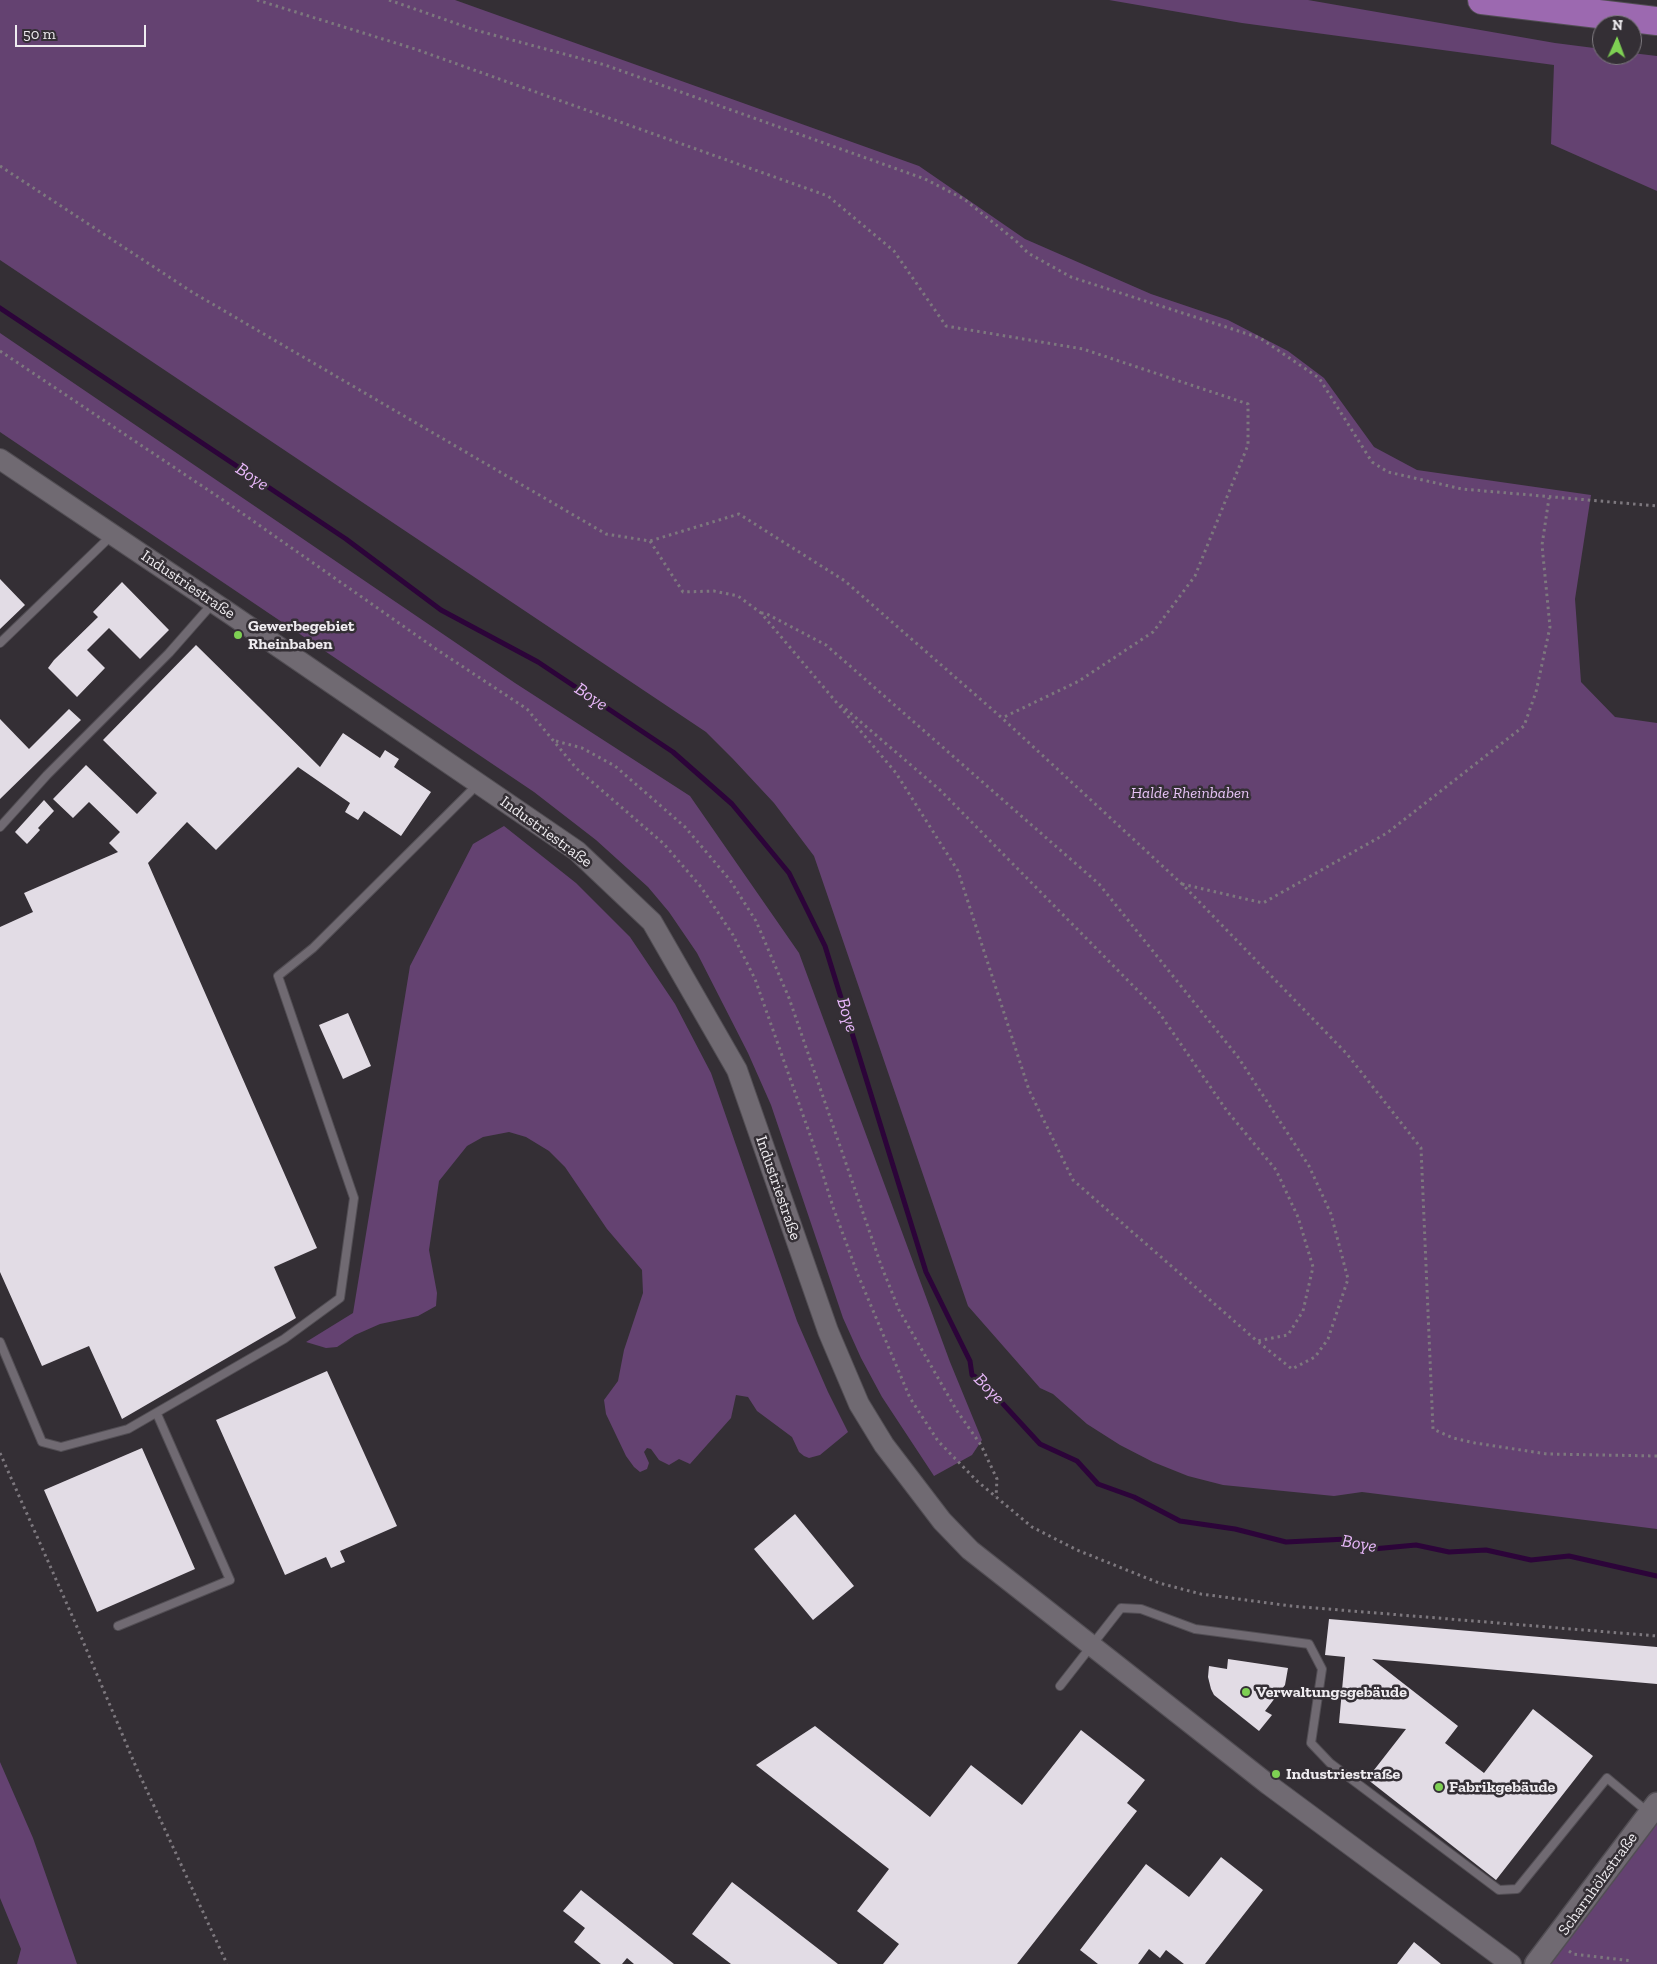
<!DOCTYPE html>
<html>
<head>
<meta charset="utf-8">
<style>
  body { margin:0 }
  #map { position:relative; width:1657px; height:1964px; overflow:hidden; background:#342f35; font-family:"Zilla Slab",serif }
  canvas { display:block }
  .north { position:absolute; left:1592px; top:15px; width:50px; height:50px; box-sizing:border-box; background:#342f35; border:1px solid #7f7b80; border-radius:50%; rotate:2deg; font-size:14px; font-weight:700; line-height:20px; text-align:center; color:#efecf0 }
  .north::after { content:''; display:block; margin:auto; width:18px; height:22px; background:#7ed053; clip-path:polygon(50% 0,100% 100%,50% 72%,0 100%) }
  .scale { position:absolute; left:15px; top:25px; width:131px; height:22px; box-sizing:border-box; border:2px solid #efecf0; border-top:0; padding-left:6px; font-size:15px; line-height:18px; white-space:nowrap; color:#efecf0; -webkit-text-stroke:4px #342f35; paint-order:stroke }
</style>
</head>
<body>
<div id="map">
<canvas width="1657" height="1964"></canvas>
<div class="north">N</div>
<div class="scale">50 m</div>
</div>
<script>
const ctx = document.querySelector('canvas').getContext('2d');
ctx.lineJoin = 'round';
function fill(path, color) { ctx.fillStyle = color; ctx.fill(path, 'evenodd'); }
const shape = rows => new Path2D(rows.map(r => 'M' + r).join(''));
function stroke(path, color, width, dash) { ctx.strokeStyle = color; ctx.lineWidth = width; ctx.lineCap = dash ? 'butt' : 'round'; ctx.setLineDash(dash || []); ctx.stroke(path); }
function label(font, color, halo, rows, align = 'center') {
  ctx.font = font + ' "Zilla Slab",serif'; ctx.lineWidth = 5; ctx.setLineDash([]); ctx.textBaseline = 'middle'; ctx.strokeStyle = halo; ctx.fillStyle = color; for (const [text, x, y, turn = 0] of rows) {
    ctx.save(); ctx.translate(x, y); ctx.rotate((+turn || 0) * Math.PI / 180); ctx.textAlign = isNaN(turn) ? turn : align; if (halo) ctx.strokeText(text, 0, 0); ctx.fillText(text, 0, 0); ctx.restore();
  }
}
fill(shape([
  [0,0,455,0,919,166,1025,239,1151,294,1228,320,1288,351,1324,378,1374,447,1417,470,1591,495,1575,599,1581,682,1615,717,1657,723,1657,1529,1362,1492,1334,1496,1223,1485,1188,1476,1153,1462,1120,1445,1087,1424,1053,1394,1040,1388,968,1306,814,856,774,803,733,759,706,732,0,260],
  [1109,0,1308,0,1555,43,1602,49,1602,55,1632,55,1632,53,1657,56,1657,191,1551,144,1554,65,1242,23],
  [0,333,515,683,690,796,799,953,950,1362,982,1440,972,1455,934,1476,882,1397,861,1358,843,1318,771,1105,748,1053,697,953,669,912,648,887,596,840,534,792,0,432],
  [504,826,576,883,630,937,675,1004,711,1073,797,1321,828,1392,848,1432,820,1455,809,1458,804,1456,799,1452,792,1437,757,1411,748,1397,736,1395,731,1418,690,1464,679,1459,669,1465,659,1460,651,1449,647,1448,644,1452,649,1463,647,1469,640,1472,634,1467,626,1456,606,1414,604,1400,618,1381,624,1350,643,1293,642,1270,607,1229,565,1167,549,1151,526,1137,509,1132,483,1137,467,1146,439,1181,429,1250,437,1293,436,1306,418,1316,380,1324,355,1335,337,1347,326,1348,306,1342,353,1313,410,966,473,844],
  [0,1762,33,1838,77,1964,17,1964,21,1949,0,1898],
  [1657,1809,1657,1964,1539,1964]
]), '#644271');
stroke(shape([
  [0,308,346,539,441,610,538,662,673,752,732,804,789,873,825,946,926,1272,970,1361,972,1375,981,1380,1040,1444,1077,1461,1098,1484,1134,1497,1180,1521,1235,1529,1286,1542,1347,1539,1373,1549,1416,1545,1449,1552,1486,1550,1531,1560,1569,1556,1657,1576]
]), '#2c0439', 5);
fill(shape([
  [0,579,25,605,0,629],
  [122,582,169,630,140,659,109,628,87,650,105,668,77,697,48,668,54,660,98,617,93,612],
  [196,645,320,767,343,733,380,758,385,750,399,759,394,767,431,792,401,836,364,811,358,820,345,812,350,803,298,767,216,850,187,822,148,863,317,1248,274,1267,296,1318,122,1419,89,1346,42,1366,0,1272,0,927,33,912,24,893,118,852,109,843,120,832,89,802,73,818,53,799,86,765,137,814,157,793,103,740],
  [69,709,81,720,0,799,0,719,29,749],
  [44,800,54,811,38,828,40,830,27,844,15,832],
  [348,1013,371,1066,343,1079,319,1025],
  [327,1371,397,1526,340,1551,345,1562,331,1568,326,1557,285,1575,216,1420],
  [142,1448,195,1569,97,1612,44,1490],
  [795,1514,854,1586,813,1620,754,1549],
  [1329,1619,1657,1647,1657,1684,1372,1659,1458,1726,1445,1743,1484,1773,1533,1709,1593,1756,1496,1880,1367,1779,1406,1729,1339,1723,1345,1657,1325,1655],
  [1228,1659,1288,1668,1285,1685,1265,1711,1272,1715,1259,1731,1214,1695,1211,1689,1208,1677,1209,1666,1227,1669],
  [815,1726,930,1817,971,1765,1022,1805,1081,1730,1145,1780,1127,1803,1137,1811,1017,1964,883,1964,899,1944,857,1911,889,1869,756,1765],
  [1221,1857,1263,1890,1205,1964,1184,1964,1166,1950,1160,1958,1149,1949,1138,1964,1098,1964,1080,1950,1146,1864,1189,1897],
  [732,1882,838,1964,731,1964,692,1934],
  [581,1890,674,1964,634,1964,627,1958,622,1964,601,1964,574,1942,585,1928,563,1911],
  [1414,1942,1441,1964,1397,1964]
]), '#e2dce5');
const service = shape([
  [0,643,112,535],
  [0,827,47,775,169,653,213,603],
  [0,1342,42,1442,61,1447,128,1429,284,1339,340,1298,354,1198,278,976,313,948,478,784],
  [118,1626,230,1580,157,1414],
  [1060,1686,1121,1608,1141,1609,1195,1629,1309,1644,1322,1669,1311,1743,1330,1763,1499,1890,1517,1889,1607,1778,1649,1813]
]);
const tertiary = shape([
  [0,459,232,615,577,851,652,922,737,1070,828,1331,859,1404,884,1445,942,1521,970,1550,1269,1785,1511,1964]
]);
const secondary = shape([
  [1536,1964,1657,1804]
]);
const motorway = shape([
  [1482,0,1657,21]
]);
stroke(service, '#524e54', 10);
stroke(tertiary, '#524e54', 22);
stroke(secondary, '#524e54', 25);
stroke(motorway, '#524e54', 30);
stroke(shape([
  [257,0,415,49,828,196,894,251,946,326,1083,349,1248,404,1248,445,1195,576,1153,632,1079,681,1002,718],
  [389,0,475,30,605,65,925,179,964,199,1016,241,1028,253,1071,277,1260,338,1319,378,1372,462,1388,472,1462,489,1657,506],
  [0,166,192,292,606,534,650,541,739,514,845,581,1002,718,1182,884,1347,1054,1421,1148,1433,1429,1453,1438,1475,1443,1547,1454,1657,1456],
  [0,351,226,502,436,649,527,709,576,768,664,844,701,887,733,935,755,979,815,1149,833,1207,858,1275,910,1398,938,1441,977,1481,1032,1527,1077,1550,1159,1583,1201,1594,1291,1606,1657,1636],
  [650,541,683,592,714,591,738,596,761,613,896,773,958,871,1029,1090,1073,1180,1257,1341,1288,1335,1303,1311,1313,1267,1298,1217,1276,1170,1227,1111,1158,1011,940,790,841,705],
  [761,613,765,613,826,645,1099,884,1238,1057,1309,1166,1331,1214,1348,1279,1328,1339,1315,1357,1292,1369,1257,1341],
  [556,741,582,748,615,766,685,827,730,880,756,921,789,998,881,1265,899,1310,957,1411,981,1445,997,1479,996,1497],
  [1182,884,1263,903,1387,833,1524,726,1536,692,1550,627,1542,545,1549,498],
  [0,1453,74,1620,136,1767,227,1964],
  [1569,1951,1573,1954,1632,1961]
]), '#7d787e', 3, [2.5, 4]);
stroke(service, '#706a72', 8);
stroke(tertiary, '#706a72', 20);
stroke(secondary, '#706a72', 22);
stroke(motorway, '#9c69b0', 28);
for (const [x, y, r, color] of [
  [238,635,5,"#7ed053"],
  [1246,1692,5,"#7ed053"],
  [1276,1774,5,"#7ed053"],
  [1439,1787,5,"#7ed053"]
]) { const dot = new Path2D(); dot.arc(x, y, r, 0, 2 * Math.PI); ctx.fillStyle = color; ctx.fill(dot); stroke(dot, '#342f35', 2); }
label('16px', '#efecf0', '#342f35', [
  ["Industriestraße",188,585,34],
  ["Industriestraße",546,832,36],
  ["Industriestraße",778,1188,71],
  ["Scharnhölzstraße",1598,1884,-54]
]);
label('bold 16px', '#efecf0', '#342f35', [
  ["Gewerbegebiet",248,626],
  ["Rheinbaben",248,644],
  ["Verwaltungsgebäude",1256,1692],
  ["Industriestraße",1286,1774],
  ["Fabrikgebäude",1449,1787]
], 'left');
label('italic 16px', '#e6c3f5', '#342f35', [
  ["Halde Rheinbaben",1190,793]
]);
label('italic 18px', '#e7b7f9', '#342f35', [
  ["Boye",252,477,34],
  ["Boye",591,697,34],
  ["Boye",847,1015,73],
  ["Boye",989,1389,46],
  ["Boye",1359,1544,10]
]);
</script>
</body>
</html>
